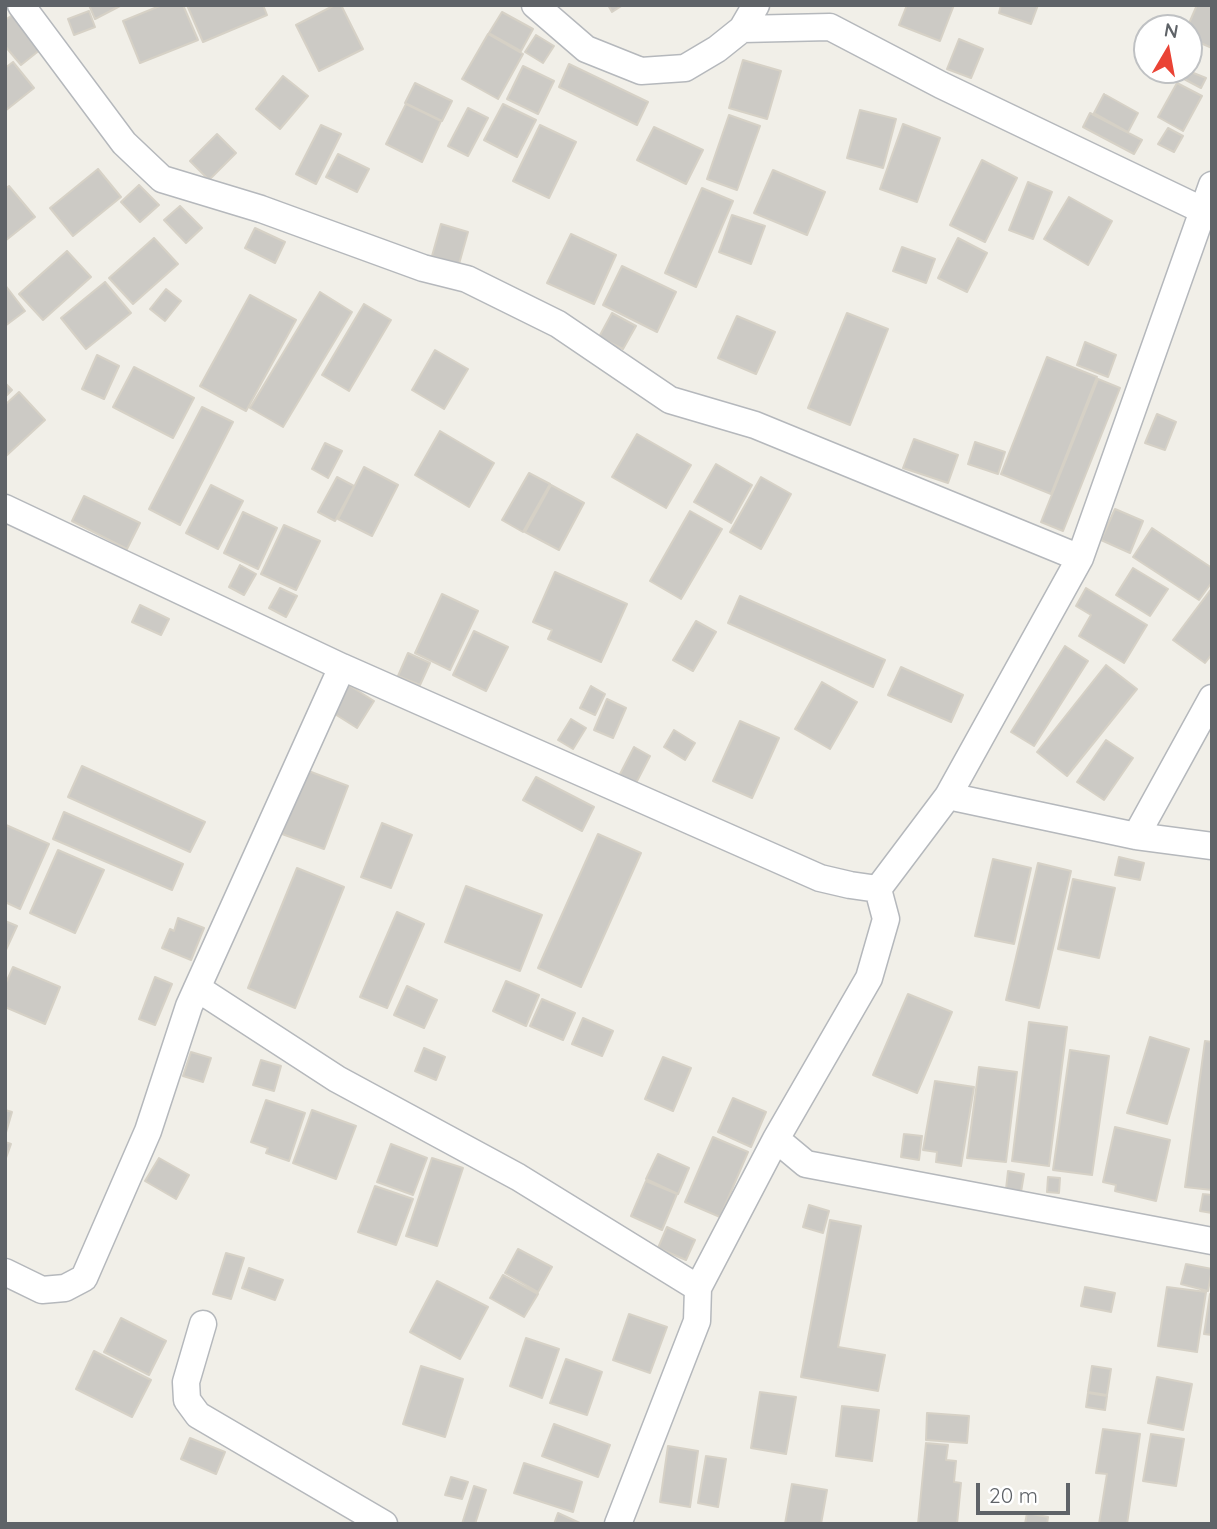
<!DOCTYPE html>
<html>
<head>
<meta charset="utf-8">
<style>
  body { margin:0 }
  #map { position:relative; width:1217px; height:1529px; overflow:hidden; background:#f1efe8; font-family:Quicksand,sans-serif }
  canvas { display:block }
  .frame { position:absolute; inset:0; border:7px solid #5f6368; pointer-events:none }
  .north { position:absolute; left:1133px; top:14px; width:70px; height:70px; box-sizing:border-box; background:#fff; border:2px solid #bfc1c3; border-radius:50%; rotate:10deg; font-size:19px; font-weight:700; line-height:28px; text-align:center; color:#5f6368 }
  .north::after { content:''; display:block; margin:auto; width:24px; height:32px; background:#ea4335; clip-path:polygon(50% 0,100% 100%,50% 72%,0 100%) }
  .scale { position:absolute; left:976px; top:1483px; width:94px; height:32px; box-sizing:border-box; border:4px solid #5f6368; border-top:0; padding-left:9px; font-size:21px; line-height:24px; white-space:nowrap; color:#5f6368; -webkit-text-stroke:5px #fff; paint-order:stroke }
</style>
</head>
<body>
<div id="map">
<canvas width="1217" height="1529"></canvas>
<div class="frame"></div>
<div class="north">N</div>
<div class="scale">20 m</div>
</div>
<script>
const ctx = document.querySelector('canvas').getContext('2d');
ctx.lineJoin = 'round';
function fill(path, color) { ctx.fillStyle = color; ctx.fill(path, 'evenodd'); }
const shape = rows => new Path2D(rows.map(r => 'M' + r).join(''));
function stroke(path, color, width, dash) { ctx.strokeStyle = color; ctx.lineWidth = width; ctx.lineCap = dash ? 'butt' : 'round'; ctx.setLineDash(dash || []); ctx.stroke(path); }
const building = shape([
  [89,5,122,5,95,19,89,5],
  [162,5,183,5,198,40,140,63,123,21,162,5],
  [187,5,263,5,267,15,203,42,187,5],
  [335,5,341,5,363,49,319,71,296,25,335,5],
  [608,5,623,5,612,12,608,5],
  [907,5,954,5,940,41,899,25,907,5],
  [1001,5,1038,5,1031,24,999,13,1001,5],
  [1197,5,1212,5,1212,48,1189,38,1189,28,1187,28,1197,5],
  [89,11,95,27,74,35,68,19,89,11],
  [502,12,533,29,521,51,489,33,502,12],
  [14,14,41,49,21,65,5,46,5,20,14,14],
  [488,34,523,54,498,99,462,79,488,34],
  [536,35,554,46,543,63,525,52,536,35],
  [959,39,983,49,971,78,947,69,959,39],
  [1189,43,1199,47,1192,66,1189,65,1189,43],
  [743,60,781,71,767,119,729,108,743,60],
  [13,62,34,88,5,111,5,68,13,62],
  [569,64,648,102,637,125,559,87,569,64],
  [523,66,554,81,538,114,507,99,523,66],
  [1186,70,1206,78,1201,88,1182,78,1186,70],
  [283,76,308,96,280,129,256,109,283,76],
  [415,83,452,101,442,121,405,103,415,83],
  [1177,83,1202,96,1183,131,1158,117,1177,83],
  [1104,94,1138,113,1128,132,1094,113,1104,94],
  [406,104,441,121,422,162,386,144,406,104],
  [503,104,536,120,517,157,484,140,503,104],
  [468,108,488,118,468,156,448,146,468,108],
  [860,110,896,119,883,168,847,158,860,110],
  [1090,113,1142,140,1134,154,1083,127,1090,113],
  [729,115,760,126,737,190,707,179,729,115],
  [903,124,940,138,917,202,880,189,903,124],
  [321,125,341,134,316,184,296,174,321,125],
  [540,125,576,142,549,198,513,181,540,125],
  [654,127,703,150,686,184,637,160,654,127],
  [1168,128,1183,136,1174,152,1158,144,1168,128],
  [217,134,236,153,209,180,190,161,217,134],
  [338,154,369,169,357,192,326,177,338,154],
  [982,160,1017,178,985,242,950,225,982,160],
  [98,169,121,197,73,236,50,208,98,169],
  [773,170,825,192,807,235,754,213,773,170],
  [1028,182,1052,192,1033,239,1009,230,1028,182],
  [139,185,159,205,140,222,121,202,139,185],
  [9,186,35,217,5,241,5,189,9,186],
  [702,188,733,201,696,287,665,273,702,188],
  [1069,197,1112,221,1088,265,1044,239,1069,197],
  [180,206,202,228,186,243,164,220,180,206],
  [732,215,765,226,751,264,719,252,732,215],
  [441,224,468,232,459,264,432,256,441,224],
  [255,228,285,242,275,263,245,248,255,228],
  [571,234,616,255,594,304,547,283,571,234],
  [154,238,178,264,133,304,109,278,154,238],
  [958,238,987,253,967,292,938,278,958,238],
  [902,247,935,259,926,283,893,271,902,247],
  [67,251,91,277,43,320,19,294,67,251],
  [622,266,676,292,657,332,603,305,622,266],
  [105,282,131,313,86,349,61,318,105,282],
  [5,285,25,311,5,326,5,285],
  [166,289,181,301,165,321,150,309,166,289],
  [320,292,352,312,283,427,250,408,320,292],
  [250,295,296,320,246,411,200,386,250,295],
  [364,304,391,320,349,391,322,375,364,304],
  [612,313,636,326,623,349,599,337,612,313],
  [847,313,888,329,850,425,808,408,847,313],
  [737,316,775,332,756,374,718,358,737,316],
  [1085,342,1116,355,1108,377,1077,365,1085,342],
  [435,350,468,369,444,409,412,390,435,350],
  [97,355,119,366,104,399,82,389,97,355],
  [1047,357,1097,377,1051,494,1001,474,1047,357],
  [134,367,194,398,173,438,113,407,134,367],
  [1098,379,1120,388,1063,531,1041,522,1098,379],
  [5,383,12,390,5,397,5,383],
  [19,392,45,420,6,456,5,405,19,392],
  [202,407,233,422,180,525,149,509,202,407],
  [1157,414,1176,422,1165,450,1145,443,1157,414],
  [440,431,494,463,469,507,415,475,440,431],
  [637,434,691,465,666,508,612,477,637,434],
  [914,439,958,455,948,483,903,468,914,439],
  [975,442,1005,452,998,474,968,464,975,442],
  [325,443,342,451,328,478,312,469,325,443],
  [716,464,752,485,731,523,694,502,716,464],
  [364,467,398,485,372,536,338,519,364,467],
  [529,473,550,484,523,532,502,520,529,473],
  [337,477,354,486,335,521,318,512,337,477],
  [761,477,791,494,761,549,730,532,761,477],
  [211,485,243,501,218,549,186,533,211,485],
  [551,485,584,503,559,550,525,532,551,485],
  [84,496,140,523,127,549,72,521,84,496],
  [1115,509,1143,521,1130,553,1101,540,1115,509],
  [690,511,722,529,681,599,650,581,690,511],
  [243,512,277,528,258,569,224,553,243,512],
  [284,525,320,541,296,590,261,574,284,525],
  [1152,528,1212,568,1212,582,1199,600,1133,557,1152,528],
  [240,565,256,574,244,595,229,587,240,565],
  [1133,568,1168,589,1150,616,1116,595,1133,568],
  [555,572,627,604,601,662,548,639,552,630,533,622,555,572],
  [280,588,297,596,286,617,269,608,280,588],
  [1086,588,1147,625,1124,663,1079,636,1091,615,1076,606,1086,588],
  [1212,588,1212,654,1205,663,1173,640,1212,588],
  [442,594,478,611,450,670,415,653,442,594],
  [740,596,885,660,873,687,728,623,740,596],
  [140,605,169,619,161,635,132,622,140,605],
  [696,621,716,632,693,671,673,660,696,621],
  [474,631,508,647,486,691,453,675,474,631],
  [1065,646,1088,661,1034,746,1011,732,1065,646],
  [408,653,430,663,420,685,398,676,408,653],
  [1106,665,1137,689,1067,776,1037,752,1106,665],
  [901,667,963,695,951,722,888,695,901,667],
  [344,682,374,701,357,728,327,709,344,682],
  [822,682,857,702,830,749,795,729,822,682],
  [591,686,605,694,595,715,580,708,591,686],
  [607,699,626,708,613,738,594,730,607,699],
  [571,719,586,728,573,749,558,740,571,719],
  [740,721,779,738,752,798,713,781,740,721],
  [674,730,695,743,685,760,664,747,674,730],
  [1106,740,1133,758,1104,800,1077,782,1106,740],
  [634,747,650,756,635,785,619,776,634,747],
  [82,766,205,822,190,852,68,797,82,766],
  [306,770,348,786,324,849,282,834,306,770],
  [536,777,594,807,582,831,523,800,536,777],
  [64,812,183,864,172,890,53,839,64,812],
  [382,823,412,835,391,888,361,877,382,823],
  [6,825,49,844,20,909,5,902,6,825],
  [598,834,641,853,581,987,538,968,598,834],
  [58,850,104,870,75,933,30,913,58,850],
  [1119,857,1144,863,1140,880,1115,875,1119,857],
  [993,859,1031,868,1014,944,975,936,993,859],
  [1038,863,1071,871,1039,1008,1006,1000,1038,863],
  [297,868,344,887,295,1008,248,988,297,868],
  [1073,879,1115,888,1099,958,1058,949,1073,879],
  [466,886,542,915,520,971,445,942,466,886],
  [397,912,424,924,387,1008,360,997,397,912],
  [178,918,204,928,191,960,162,948,170,929,174,931,178,918],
  [5,921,17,926,5,952,5,921],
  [13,967,60,987,45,1024,5,1007,5,985,13,967],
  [155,977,172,984,155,1025,139,1019,155,977],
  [506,981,539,995,526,1026,493,1011,506,981],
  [407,986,437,1000,424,1028,394,1015,407,986],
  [908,994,952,1012,917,1093,873,1075,908,994],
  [542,999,575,1013,563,1040,530,1026,542,999],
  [583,1018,613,1031,602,1056,572,1044,583,1018],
  [1029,1022,1067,1027,1049,1166,1012,1161,1029,1022],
  [1150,1037,1189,1049,1167,1124,1127,1113,1150,1037],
  [1205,1041,1212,1042,1212,1190,1185,1187,1205,1041],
  [424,1048,445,1057,436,1080,415,1071,424,1048],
  [1070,1050,1109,1056,1092,1175,1053,1170,1070,1050],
  [191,1052,211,1058,203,1082,183,1076,191,1052],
  [663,1057,691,1068,673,1111,645,1099,663,1057],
  [261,1060,281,1066,274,1091,253,1085,261,1060],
  [979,1067,1017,1072,1006,1162,967,1158,979,1067],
  [935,1081,974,1087,961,1166,936,1162,937,1152,923,1150,935,1081],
  [733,1098,766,1112,751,1147,718,1132,733,1098],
  [266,1100,305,1113,289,1161,266,1153,268,1148,251,1142,266,1100],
  [5,1110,12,1112,5,1136,5,1110],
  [312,1110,356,1126,336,1179,293,1163,312,1110],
  [1115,1127,1170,1140,1156,1201,1115,1191,1116,1185,1103,1182,1115,1127],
  [904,1134,922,1136,919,1160,901,1157,904,1134],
  [713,1137,748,1152,720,1217,685,1202,713,1137],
  [5,1142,11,1144,6,1158,5,1158,5,1142],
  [391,1144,427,1158,413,1195,377,1182,391,1144],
  [658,1154,689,1168,678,1194,646,1179,658,1154],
  [159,1158,189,1175,176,1199,145,1181,159,1158],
  [432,1158,463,1168,437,1246,406,1236,432,1158],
  [1008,1171,1024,1174,1021,1192,1006,1189,1008,1171],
  [1048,1177,1060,1178,1059,1193,1047,1192,1048,1177],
  [646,1181,677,1194,662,1230,631,1216,646,1181],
  [375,1186,413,1199,396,1245,358,1232,375,1186],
  [1203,1194,1212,1195,1212,1213,1200,1211,1203,1194],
  [809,1205,829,1211,823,1233,803,1227,809,1205],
  [830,1220,861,1226,838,1347,885,1355,878,1391,801,1377,830,1220],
  [667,1227,695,1240,686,1260,658,1248,667,1227],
  [518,1249,552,1267,538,1292,505,1273,518,1249],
  [226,1253,244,1258,231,1299,213,1294,226,1253],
  [1186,1264,1212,1269,1208,1291,1181,1284,1186,1264],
  [249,1268,283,1280,275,1300,242,1288,249,1268],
  [503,1275,538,1294,524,1317,490,1298,503,1275],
  [437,1281,488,1307,460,1359,410,1332,437,1281],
  [1085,1287,1115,1293,1111,1312,1081,1306,1085,1287],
  [1167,1287,1206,1292,1197,1352,1158,1346,1167,1287],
  [1210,1294,1212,1294,1212,1335,1204,1334,1210,1294],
  [629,1314,667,1327,650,1373,613,1360,629,1314],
  [121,1318,166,1341,149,1375,104,1352,121,1318],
  [526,1338,559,1349,542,1398,510,1386,526,1338],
  [94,1351,151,1380,132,1417,76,1389,94,1351],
  [566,1359,602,1372,587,1415,550,1403,566,1359],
  [421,1366,463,1379,445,1437,403,1424,421,1366],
  [1092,1366,1111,1369,1107,1395,1088,1392,1092,1366],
  [1157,1377,1192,1384,1183,1430,1148,1423,1157,1377],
  [760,1392,796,1397,786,1454,751,1448,760,1392],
  [1088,1393,1107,1396,1105,1410,1086,1407,1088,1393],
  [842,1406,879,1410,872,1461,836,1456,842,1406],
  [927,1413,969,1416,967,1443,926,1440,927,1413],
  [554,1424,610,1445,598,1477,542,1456,554,1424],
  [1103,1429,1140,1434,1127,1524,1099,1524,1107,1474,1096,1473,1103,1429],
  [1151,1434,1184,1439,1176,1486,1143,1481,1151,1434],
  [190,1438,225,1452,216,1474,181,1459,190,1438],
  [926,1443,948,1445,946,1460,956,1461,954,1482,961,1483,957,1524,918,1524,926,1443],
  [668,1446,698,1451,690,1507,660,1502,668,1446],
  [706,1456,726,1459,718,1507,698,1503,706,1456],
  [524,1463,582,1482,573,1512,514,1493,524,1463],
  [451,1477,468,1482,462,1499,445,1495,451,1477],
  [792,1484,827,1490,821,1524,785,1524,792,1484],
  [474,1486,486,1490,475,1524,462,1524,474,1486],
  [558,1513,582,1524,554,1524,558,1513],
  [1027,1513,1048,1517,1047,1524,1025,1524,1027,1513]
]);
fill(building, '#cccac5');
stroke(building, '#d6d1c6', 2);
const street = shape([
  [21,5,124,143,162,179,261,209,423,268,467,279,558,324,670,400,755,425,1080,558],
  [535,5,586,49,641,71,685,68,717,49,742,29,756,5],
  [742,29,830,27,941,85,1202,210],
  [5,508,342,667,820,878,850,885,878,889],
  [948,796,1136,836,1212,846],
  [1136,836,1212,698],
  [878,889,948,796,1080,558,1212,185],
  [197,988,337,1079,518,1177,698,1288,697,1321,618,1524],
  [776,1139,869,978,886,919,878,889],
  [5,1272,42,1290,65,1288,84,1278,148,1131,189,1006,342,667],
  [698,1288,776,1139,806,1164,1212,1241],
  [203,1324,186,1382,187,1400,198,1415,384,1524]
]);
stroke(street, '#b5b8bc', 29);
stroke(street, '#fff', 26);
</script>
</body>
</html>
